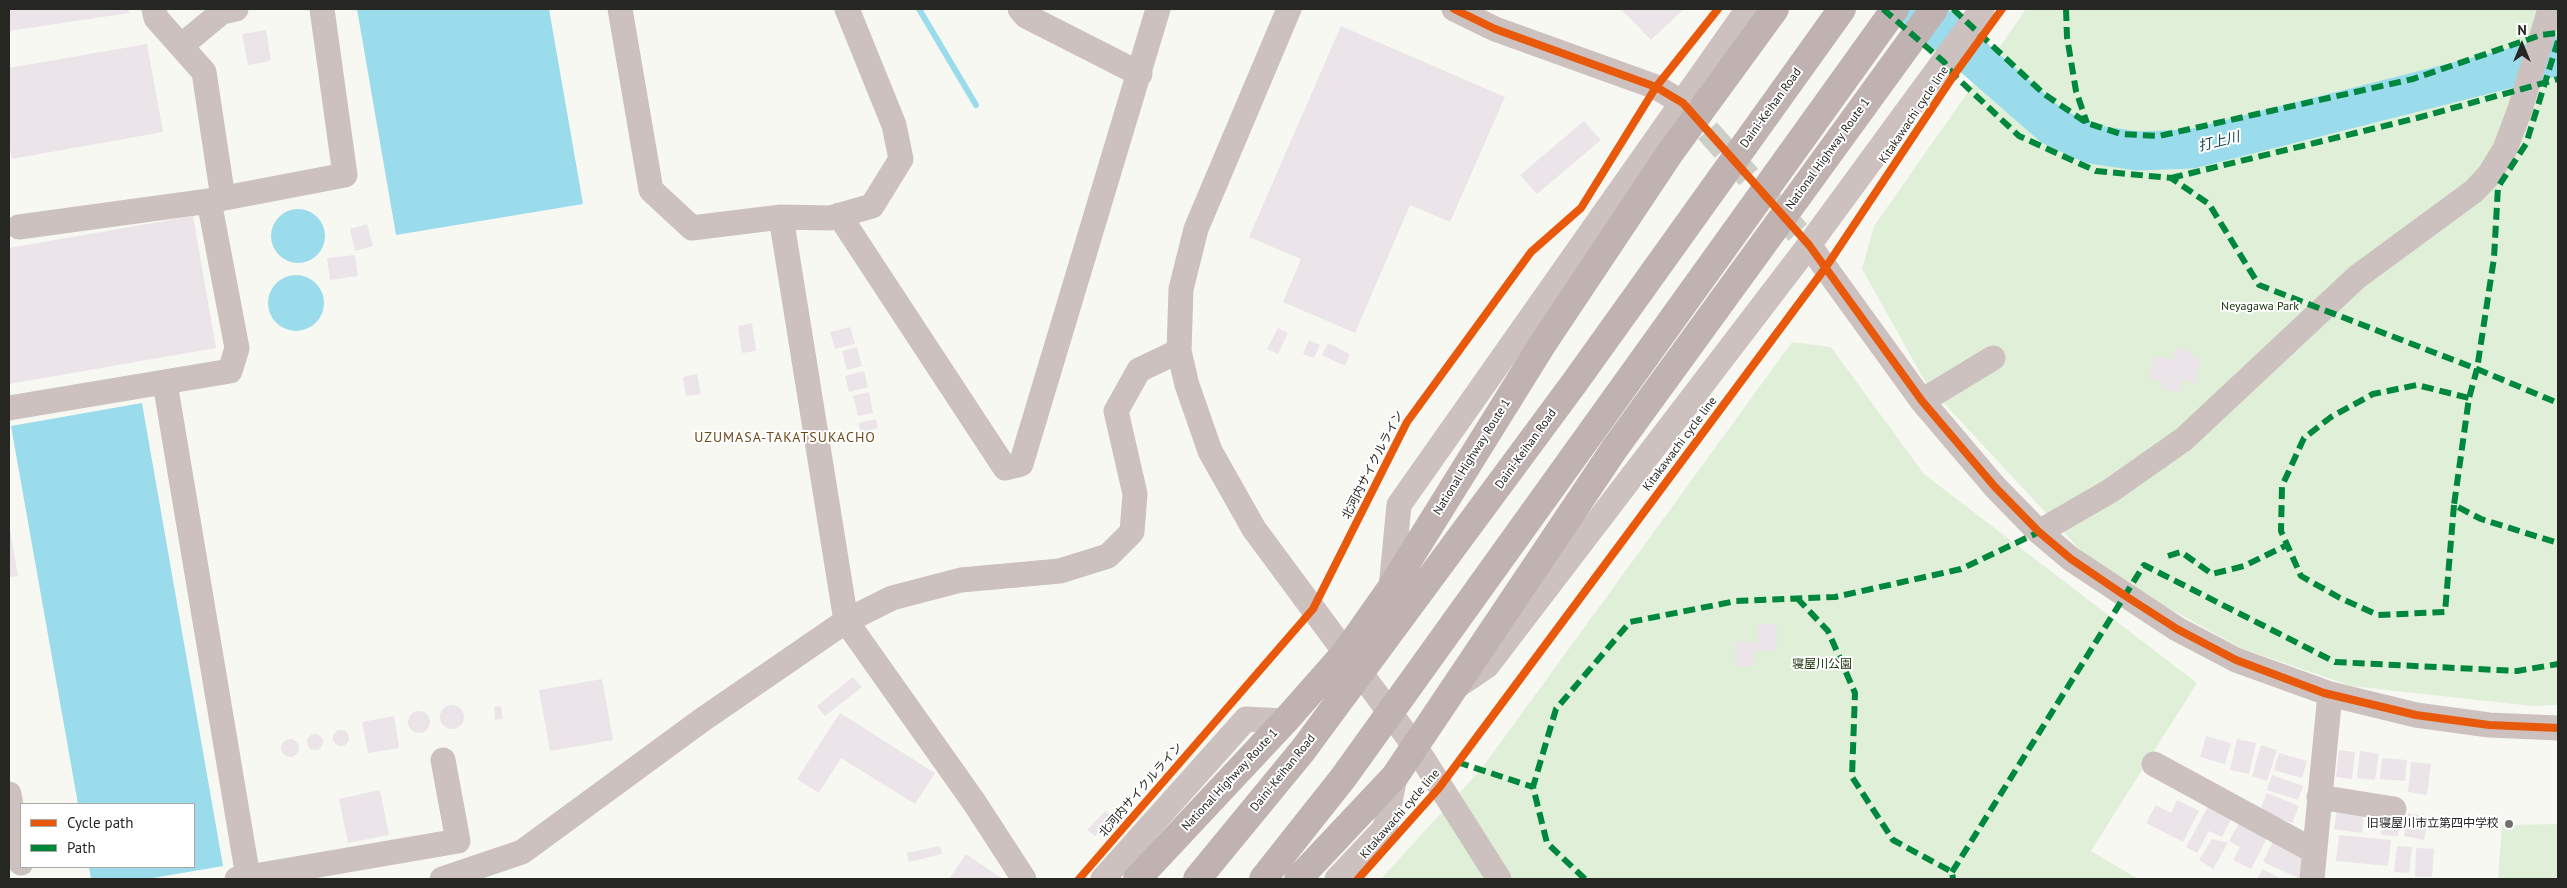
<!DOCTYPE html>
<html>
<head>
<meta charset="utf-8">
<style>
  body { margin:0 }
  #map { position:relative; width:2567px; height:888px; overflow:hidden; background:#f8f8f3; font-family:"PT Sans",sans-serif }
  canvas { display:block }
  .frame { position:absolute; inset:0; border:10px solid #262623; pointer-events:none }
  .legend { position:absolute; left:20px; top:803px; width:175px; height:65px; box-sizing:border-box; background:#fff; border:1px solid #a8a8a7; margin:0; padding:6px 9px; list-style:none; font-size:15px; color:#262623 }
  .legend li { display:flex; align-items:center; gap:10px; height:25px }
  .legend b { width:25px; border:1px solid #a8a8a7 }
  .north { position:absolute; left:2497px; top:20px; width:50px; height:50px; -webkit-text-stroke:4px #fff; paint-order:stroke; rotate:0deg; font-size:14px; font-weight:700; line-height:20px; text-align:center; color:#262623 }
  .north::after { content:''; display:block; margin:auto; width:18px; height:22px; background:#262623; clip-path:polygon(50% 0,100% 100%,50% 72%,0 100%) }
</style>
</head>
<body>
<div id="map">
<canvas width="2567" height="888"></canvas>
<div class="frame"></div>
<ul class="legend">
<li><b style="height:6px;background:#e8590c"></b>Cycle path</li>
<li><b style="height:6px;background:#00873e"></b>Path</li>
</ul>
<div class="north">N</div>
</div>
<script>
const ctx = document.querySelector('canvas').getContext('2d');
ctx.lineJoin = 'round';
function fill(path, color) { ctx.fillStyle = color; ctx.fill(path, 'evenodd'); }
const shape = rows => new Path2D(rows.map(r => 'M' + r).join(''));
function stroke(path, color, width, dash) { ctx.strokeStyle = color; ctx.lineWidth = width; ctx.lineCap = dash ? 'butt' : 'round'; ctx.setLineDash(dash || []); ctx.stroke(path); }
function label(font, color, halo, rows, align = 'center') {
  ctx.font = font + ' "PT Sans","Noto Sans JP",sans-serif'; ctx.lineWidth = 4; ctx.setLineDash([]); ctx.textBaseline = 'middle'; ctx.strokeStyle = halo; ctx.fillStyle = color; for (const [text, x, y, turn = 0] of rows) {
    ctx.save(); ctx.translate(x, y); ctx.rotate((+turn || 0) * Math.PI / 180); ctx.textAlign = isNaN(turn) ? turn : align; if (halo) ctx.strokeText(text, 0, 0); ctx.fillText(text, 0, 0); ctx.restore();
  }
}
fill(shape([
  [2026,9,2558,9,2558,705,2532,706,2351,686,2241,648,2098,569,1927,385,1862,269,1874,226],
  [1792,342,1831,347,1924,474,2197,683,2091,851,2138,879,1381,879,1482,768],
  [2558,824,2558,879,2498,879,2502,825]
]), '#e0f0d8');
fill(shape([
  [357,9,549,9,583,204,396,235],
  '271 236a27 27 0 1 1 54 0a27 27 0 1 1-54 0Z',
  '268 303a28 28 0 1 1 56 0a28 28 0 1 1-56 0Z',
  [142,403,223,866,147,879,91,879,89,867,194,867,194,804,78,804,11,426]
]), '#9adbec');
stroke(shape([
  [919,9,976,105]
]), '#9adbec', 6);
stroke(shape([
  [1918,9,2052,126,2091,144,2137,151,2191,149,2558,56]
]), '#9adbec', 39);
fill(shape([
  [9,9,128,9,129,13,9,31],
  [1621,9,1684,9,1651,40],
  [1341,26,1505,97,1450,222,1410,205,1355,333,1283,302,1301,259,1249,237],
  [266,30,271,61,248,65,242,34],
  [147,44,163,132,12,159,9,144,9,68],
  [1584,121,1601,140,1537,194,1520,175],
  [193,216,216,348,9,384,9,248],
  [367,224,373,246,355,251,350,229],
  [355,255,358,276,330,280,327,258],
  [752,323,756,351,742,353,738,326],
  [850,327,855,344,835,349,830,332],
  [1278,328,1288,333,1278,354,1267,349],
  [1309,340,1320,345,1314,358,1303,354],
  [1328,343,1350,354,1345,366,1322,355],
  [857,347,862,366,847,370,842,351],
  [2176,347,2192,352,2191,357,2201,360,2195,384,2182,380,2179,393,2161,388,2163,382,2148,378,2154,355,2172,360],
  [864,371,868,387,849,392,845,376],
  [697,374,701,394,686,396,683,377],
  [869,392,873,413,858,416,853,396],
  [876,419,878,428,861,433,858,423],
  [9,524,18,576,9,577],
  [1758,624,1777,624,1777,651,1754,651,1754,666,1735,666,1735,642,1758,642],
  [853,677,862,687,825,716,817,706],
  [602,679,613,740,550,751,539,690],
  '440 717a12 12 0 1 1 24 0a12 12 0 1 1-24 0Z',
  [501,706,503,719,495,720,494,707],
  '408 722a11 11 0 1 1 22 0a11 11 0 1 1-22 0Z',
  [840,713,935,773,915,804,841,758,819,793,797,779],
  [394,716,399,748,368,753,362,722],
  '333 738a8 8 0 1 1 16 0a8 8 0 1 1-16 0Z',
  '307 742a8 8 0 1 1 16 0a8 8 0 1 1-16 0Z',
  [2206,736,2231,743,2225,764,2200,757],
  [2237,739,2256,743,2249,774,2230,770],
  '281 748a9 9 0 1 1 18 0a9 9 0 1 1-18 0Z',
  [2261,745,2277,750,2267,781,2252,776],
  [2339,750,2355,752,2352,779,2336,777],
  [2360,751,2379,754,2375,780,2357,778],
  [2279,753,2307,761,2302,778,2274,770],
  [2382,758,2407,760,2405,781,2380,779],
  [2411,762,2431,764,2427,795,2408,792],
  [2272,775,2303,786,2298,800,2267,790],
  [380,790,389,835,348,843,339,799],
  [2267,793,2299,806,2292,823,2260,810],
  [2177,800,2199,811,2183,842,2146,823,2156,805,2171,813],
  [2210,803,2233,816,2222,837,2209,831,2197,853,2186,847],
  [2337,808,2364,811,2362,833,2334,829],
  [1105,811,1112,817,1095,836,1087,830],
  [2408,813,2428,817,2424,840,2404,836],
  [2382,815,2399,816,2398,836,2381,835],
  [2240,821,2268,836,2251,869,2233,860,2240,847,2229,841],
  [2339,835,2391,840,2388,866,2336,861],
  [2212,839,2228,843,2213,869,2199,860],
  [2273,841,2311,860,2301,879,2263,862],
  [940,846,942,854,909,862,907,853],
  [2397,846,2412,847,2409,873,2394,872],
  [2416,848,2434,849,2432,877,2415,877],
  [966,854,1003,879,949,879],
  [2263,869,2281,879,2257,879]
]), '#ebe4e8');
stroke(shape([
  [1683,103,1809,245]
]), '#cecec9', 25, [25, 12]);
stroke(shape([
  [154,9,156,18,204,72,223,198],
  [620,9,651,190,692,228,781,217,830,218,872,206,901,159,894,125,847,9],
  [1020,9,1026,16,1140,74],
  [1289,9,1196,229,1181,289,1179,351,1187,385,1210,451,1254,529,1416,748,1499,879],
  [1454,9,1495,29,1656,87,1683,103],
  [181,46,222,12,236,9],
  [839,215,1005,468,1021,464,1158,9],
  [781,217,846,621,974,802,1024,879],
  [19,227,209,201,345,175,322,9],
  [1809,245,1922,401,1995,487,2039,532,2071,559,2177,629,2236,660,2330,694,2416,715,2489,725,2558,728],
  [165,383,248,877],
  [1922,401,1993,358],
  [9,408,230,371,237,348,209,201],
  [2039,532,2110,491,2184,439,2357,277,2474,191,2489,175,2505,149,2520,109,2550,9],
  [1391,588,1399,505,1748,9],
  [1456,687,1487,666,1809,245,1982,9],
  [2154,764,2314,851],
  [9,794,21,863],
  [2319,797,2394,809],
  [237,879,458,841,443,760],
  [442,879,522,852,702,720,846,621,892,598,961,580,1060,571,1108,556,1132,532,1135,494,1116,411,1139,370,1179,351],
  [1103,879,1246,719,1285,721],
  [1337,879,1385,828,1395,776],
  [2312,879,2330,694]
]), '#ccc1bf', 25);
stroke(shape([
  [1137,879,1285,721,1346,652,1391,588,1542,345,1670,153,1775,9],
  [1197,879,1303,750,1575,382,1842,9],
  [1263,879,1343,778,1895,9],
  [1298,879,1395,776,1615,448,1934,9]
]), '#bfb2b1', 28);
stroke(shape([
  [1883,9,1944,62,1954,75,2019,136,2096,171,2171,178,2209,204,2259,285,2477,369,2469,398,2454,505,2481,519,2558,543],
  [1953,9,2044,94,2087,123,2121,134,2159,136,2413,79,2541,35,2558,33],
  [2066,9,2067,37,2076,91,2087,123],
  [2558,41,2526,144,2498,187,2494,258,2477,369,2558,403],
  [2171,178,2417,118,2558,79],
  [2454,505,2445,612,2378,615,2340,598,2301,576,2281,531,2282,486,2304,438,2331,417,2373,394,2417,385,2469,398],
  [2168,556,2181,552,2212,574,2244,566,2287,545],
  [1797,598,1828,631,1855,693,1852,777,1893,840,1952,872,1953,879],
  [1457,762,1533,787],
  [1952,872,2144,565,2335,662,2517,671,2558,664],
  [1585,879,1547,843,1533,787,1556,709,1630,622,1736,601,1835,597,1961,569,2039,532]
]), '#00873e', 6, [12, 6]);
stroke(shape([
  [1454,9,1495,29,1656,87,1683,103,1809,245,1922,401,1995,487,2039,532,2071,559,2124,595,2177,629,2236,660,2324,693,2416,715,2489,725,2558,728],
  [1079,879,1313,609,1407,422,1531,252,1581,208,1656,87,1718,9],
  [1358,879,1439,788,1826,267,1954,75,2002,9]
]), '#e8590c', 8);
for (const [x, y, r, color] of [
  [2509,824,5,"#70706c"]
]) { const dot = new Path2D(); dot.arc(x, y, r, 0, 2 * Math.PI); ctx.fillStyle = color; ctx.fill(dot); stroke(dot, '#fff', 2); }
label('12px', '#262623', '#fff', [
  ["Daini-Keihan Road",1771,108,-54],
  ["Kitakawachi cycle line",1914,115,-56],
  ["National Highway Route 1",1828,154,-54],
  ["Kitakawachi cycle line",1680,444,-53],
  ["Daini-Keihan Road",1526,449,-54],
  ["National Highway Route 1",1472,457,-58],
  ["北河内サイクルライン",1373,465,-63],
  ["Daini-Keihan Road",1283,773,-51],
  ["National Highway Route 1",1230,780,-47],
  ["北河内サイクルライン",1141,790,-49],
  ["Kitakawachi cycle line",1400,814,-49]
]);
label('12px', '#163207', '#fff', [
  ["Neyagawa Park",2260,307],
  ["寝屋川公園",1822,665]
]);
label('12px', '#262623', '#fff', [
  ["旧寝屋川市立第四中学校",2499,824]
], 'right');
label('italic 14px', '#17414d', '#fff', [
  ["打上川",2219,142,-14]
]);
ctx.letterSpacing = '1px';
label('14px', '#6e4a19', '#fff', [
  ["UZUMASA-TAKATSUKACHO",785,438]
]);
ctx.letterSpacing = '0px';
</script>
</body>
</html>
